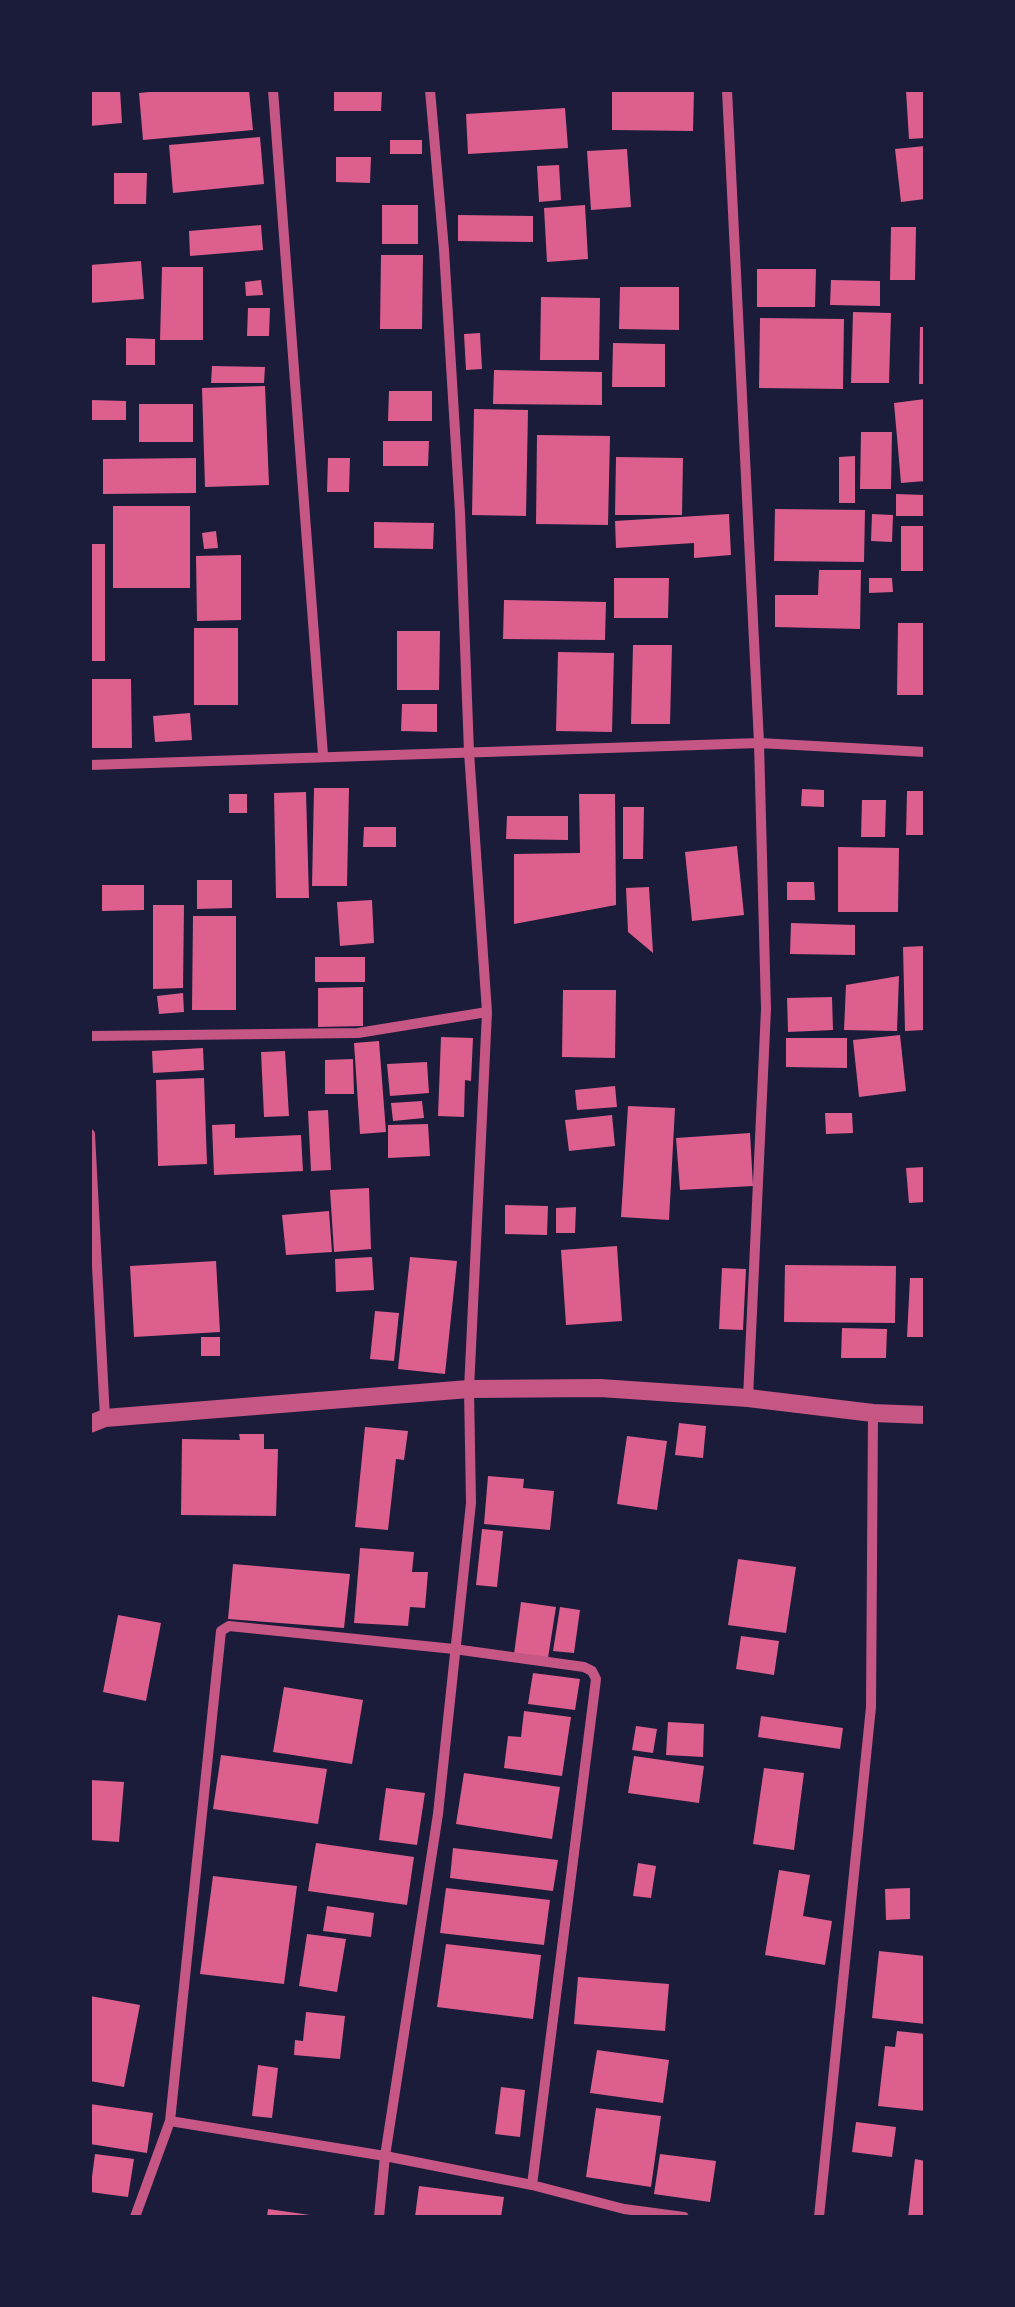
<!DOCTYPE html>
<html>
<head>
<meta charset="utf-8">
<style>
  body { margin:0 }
  #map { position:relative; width:1015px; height:2307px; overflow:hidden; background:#1b1b3a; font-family:"Fira Sans",sans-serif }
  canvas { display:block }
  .frame { position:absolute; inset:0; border:92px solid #1b1b3a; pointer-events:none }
</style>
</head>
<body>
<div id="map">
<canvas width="1015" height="2307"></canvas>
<div class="frame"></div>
</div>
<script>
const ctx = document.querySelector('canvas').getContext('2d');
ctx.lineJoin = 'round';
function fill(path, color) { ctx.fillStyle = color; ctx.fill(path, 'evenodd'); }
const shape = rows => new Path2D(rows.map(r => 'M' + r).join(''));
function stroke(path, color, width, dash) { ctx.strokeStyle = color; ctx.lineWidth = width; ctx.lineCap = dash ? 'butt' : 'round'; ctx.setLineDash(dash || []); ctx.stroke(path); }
fill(shape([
  [90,90,120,90,122,123,90,126],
  [169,90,249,90,253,130,143,140,139,93],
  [334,90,382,90,381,111,334,111],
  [612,90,694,90,693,131,612,130],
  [925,90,925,138,909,139,906,91],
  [565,108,568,148,468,154,466,114],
  [260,137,264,184,173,193,169,145],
  [390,140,422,140,422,154,390,154],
  [925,146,925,199,901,202,895,149],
  [627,149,631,207,591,210,587,151],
  [336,157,371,157,370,183,336,182],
  [559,165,561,200,539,202,537,166],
  [114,173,147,173,146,204,114,204],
  [382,205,418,205,418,244,382,244],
  [585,205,588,259,547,262,544,208],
  [458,215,533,216,533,242,458,241],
  [261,225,263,250,190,256,189,231],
  [891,227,916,227,915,280,890,280],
  [381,255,423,255,422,329,380,329],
  [141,261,144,299,90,303,90,265],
  [162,267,203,267,203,340,160,340],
  [757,269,816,269,815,307,757,307],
  [261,280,263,295,246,296,245,282],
  [831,280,880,281,880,306,830,305],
  [620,287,679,287,679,330,619,329],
  [541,297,600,298,599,360,540,360],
  [248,308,270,308,269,336,247,336],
  [853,312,891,313,889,383,851,383],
  [760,318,844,319,843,389,759,388],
  [920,327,925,327,925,384,919,384],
  [480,333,482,369,466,370,464,334],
  [126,338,155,339,155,365,126,365],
  [613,343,665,344,665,387,612,387],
  [212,366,265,367,264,383,211,383],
  [494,370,602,372,602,405,493,404],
  [265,386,269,485,205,487,202,388],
  [389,391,432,391,432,421,388,421],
  [925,399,925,481,901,483,894,403],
  [90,400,126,401,126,420,90,420],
  [139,404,193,404,193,442,139,442],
  [474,409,528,410,526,516,472,515],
  [861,432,892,432,891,489,860,489],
  [537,435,610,436,608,525,536,524],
  [383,441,429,441,428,466,383,466],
  [855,456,855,503,839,503,839,457],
  [616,457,683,458,682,515,615,515],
  [196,458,196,493,103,494,103,459],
  [328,458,350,458,349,492,327,492],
  [896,494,925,495,925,516,896,516],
  [113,506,190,506,190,588,113,588],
  [775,509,865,510,864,562,774,561],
  [729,514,731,555,694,558,694,543,616,548,615,521],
  [872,514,893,515,892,542,871,541],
  [374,522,434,523,433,549,374,548],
  [901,526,925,526,925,571,901,571],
  [216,531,218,548,204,549,202,533],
  [90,544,105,544,105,661,90,661],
  [241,555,241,620,197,621,196,556],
  [819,570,861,570,860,629,775,627,775,595,818,595],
  [614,578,669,578,668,618,614,618],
  [869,578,892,578,893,592,869,593],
  [504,600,606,602,605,640,503,639],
  [898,623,925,623,925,695,897,695],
  [194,628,238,628,238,705,194,705],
  [397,631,440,631,439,690,397,690],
  [633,645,672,645,670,724,631,724],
  [558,652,614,653,612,732,556,731],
  [90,679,131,679,132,748,90,748],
  [402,704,437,704,437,732,401,731],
  [190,713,192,740,155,742,153,716],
  [314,788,349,788,347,886,312,886],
  [802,789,824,790,824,807,801,806],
  [907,791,925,791,925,835,906,835],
  [306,792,309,898,276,898,274,793],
  [229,794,247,794,247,813,229,813],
  [579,794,615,794,616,905,514,924,514,854,580,853],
  [862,800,886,800,885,837,861,837],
  [623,807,644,807,643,859,623,859],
  [507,816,568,816,568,840,506,839],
  [364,827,396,827,396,847,363,847],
  [737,846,744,915,692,921,685,852],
  [838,847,899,848,898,912,838,912],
  [197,880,232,880,232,908,197,909],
  [787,882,814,882,815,900,787,900],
  [102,885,144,885,144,910,102,911],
  [649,887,653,953,628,932,626,888],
  [372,900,374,943,340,946,337,902],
  [153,905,184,905,183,988,153,989],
  [193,916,236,916,236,1010,192,1010],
  [791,923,855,925,855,955,790,954],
  [925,946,925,1030,905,1031,903,947],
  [315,957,365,957,365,982,315,982],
  [899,976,897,1031,844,1030,846,985],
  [363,987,363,1026,318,1027,318,988],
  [563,990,616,990,615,1058,562,1057],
  [183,993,184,1012,159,1014,157,996],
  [832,997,833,1030,788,1032,787,998],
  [900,1035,906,1091,859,1097,853,1040],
  [441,1037,473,1038,471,1081,465,1080,464,1117,438,1116],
  [786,1038,847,1038,847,1068,786,1067],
  [379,1041,386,1132,360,1134,354,1043],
  [203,1048,204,1070,153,1073,152,1051],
  [285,1051,289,1116,264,1117,261,1052],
  [353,1059,354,1094,325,1094,325,1060],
  [427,1062,429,1093,390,1096,387,1064],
  [204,1078,207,1164,158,1166,156,1080],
  [615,1086,617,1107,577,1110,575,1090],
  [422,1101,424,1118,393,1121,391,1103],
  [628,1106,675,1108,669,1220,621,1217],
  [328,1110,331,1170,311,1171,308,1111],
  [825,1113,852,1113,853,1133,826,1134],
  [612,1115,615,1146,569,1151,565,1120],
  [235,1124,235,1138,301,1135,303,1171,214,1175,212,1125],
  [428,1124,430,1156,388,1158,388,1125],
  [750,1133,753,1186,680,1190,676,1138],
  [925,1167,925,1202,909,1203,906,1168],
  [369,1188,371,1249,334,1252,330,1190],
  [505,1205,548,1206,547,1235,505,1234],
  [576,1207,575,1233,556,1233,556,1208],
  [329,1211,332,1252,286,1255,282,1215],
  [617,1246,622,1321,566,1325,561,1250],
  [372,1257,374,1290,336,1292,335,1259],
  [410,1257,457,1261,445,1374,398,1369],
  [216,1261,220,1332,134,1337,130,1266],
  [785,1265,896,1266,895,1323,784,1322],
  [722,1268,746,1269,743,1330,719,1329],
  [910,1278,925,1278,925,1337,907,1337],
  [375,1311,399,1313,394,1361,370,1359],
  [842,1328,887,1329,886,1358,841,1358],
  [201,1337,220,1337,220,1356,201,1356],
  [679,1423,706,1426,703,1458,675,1455],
  [365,1427,408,1431,404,1460,396,1459,388,1530,355,1527],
  [239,1434,264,1434,264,1449,278,1449,276,1516,181,1515,182,1439,240,1440],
  [627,1436,667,1441,657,1510,617,1504],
  [488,1476,524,1479,523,1488,554,1491,550,1530,484,1524],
  [482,1529,503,1531,497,1587,476,1585],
  [360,1548,414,1552,412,1572,428,1572,425,1608,410,1607,408,1626,354,1623],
  [738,1559,796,1567,786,1633,728,1625],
  [233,1564,350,1574,344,1628,228,1619],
  [521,1602,556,1607,548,1658,514,1654],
  [560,1607,580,1610,574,1653,553,1651],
  [118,1615,161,1623,146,1701,103,1692],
  [741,1636,779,1641,774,1675,736,1669],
  [533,1673,580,1679,575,1710,528,1704],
  [284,1687,363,1700,352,1764,273,1752],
  [524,1711,571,1717,562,1776,504,1768,508,1736,521,1737],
  [761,1716,843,1728,840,1749,758,1737],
  [668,1722,704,1724,703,1757,666,1755],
  [636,1726,657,1729,653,1753,632,1750],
  [221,1755,327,1769,318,1824,213,1809],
  [634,1756,704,1766,699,1803,628,1793],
  [764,1768,804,1773,794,1850,753,1844],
  [464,1773,560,1787,552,1839,456,1824],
  [90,1780,124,1782,119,1842,90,1840],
  [386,1788,425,1793,417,1845,379,1840],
  [316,1843,414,1857,407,1905,308,1891],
  [453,1848,558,1860,553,1891,450,1878],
  [638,1863,656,1866,651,1898,633,1896],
  [779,1870,810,1875,803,1916,832,1921,825,1965,765,1955],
  [213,1876,297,1886,284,1984,200,1974],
  [446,1888,550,1900,544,1945,440,1933],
  [910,1888,910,1919,886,1920,885,1889],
  [327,1906,374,1913,371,1937,323,1931],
  [307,1934,346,1939,337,1992,299,1986],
  [446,1944,541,1955,533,2019,437,2007],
  [879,1951,925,1956,925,2024,872,2018],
  [578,1977,669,1984,665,2031,574,2024],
  [90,1996,140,2005,124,2087,90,2081],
  [306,2012,345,2016,340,2059,294,2055,295,2040,303,2041],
  [897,2031,925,2034,925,2111,878,2106,885,2046,895,2047],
  [597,2050,669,2060,663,2103,590,2093],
  [258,2065,278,2068,272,2118,252,2116],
  [501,2087,525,2090,520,2137,495,2134],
  [90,2104,153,2113,147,2153,90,2144],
  [596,2108,661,2116,651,2187,586,2177],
  [856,2122,896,2127,892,2157,852,2152],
  [95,2154,134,2159,128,2197,90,2192],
  [660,2154,716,2161,710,2202,654,2194],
  [915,2159,925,2161,925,2217,908,2217],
  [419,2186,504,2197,501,2217,415,2217],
  [268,2209,310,2215,310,2217,267,2217]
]), '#dd5f8e');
stroke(shape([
  [273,90,323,755],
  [727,90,759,743,766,1009,748,1398],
  [90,765,759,743,925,752],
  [90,1036,358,1033,487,1012],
  [90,1134,105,1418],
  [170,2121,385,2156,532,2185,624,2209,684,2217],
  [135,2217,170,2121,221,1631,229,1626,454,1649,584,1667,592,1671,596,1679,532,2185],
  [379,2217,385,2156,438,1814,471,1503,469,1389,487,1012,469,752,460,513,444,250,430,90],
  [819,2217,871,1707,873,1413]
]), '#c65784', 10);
stroke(shape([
  [90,1424,105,1418,469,1389,600,1388,748,1398,873,1413,925,1415]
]), '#c65784', 18);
</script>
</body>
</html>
